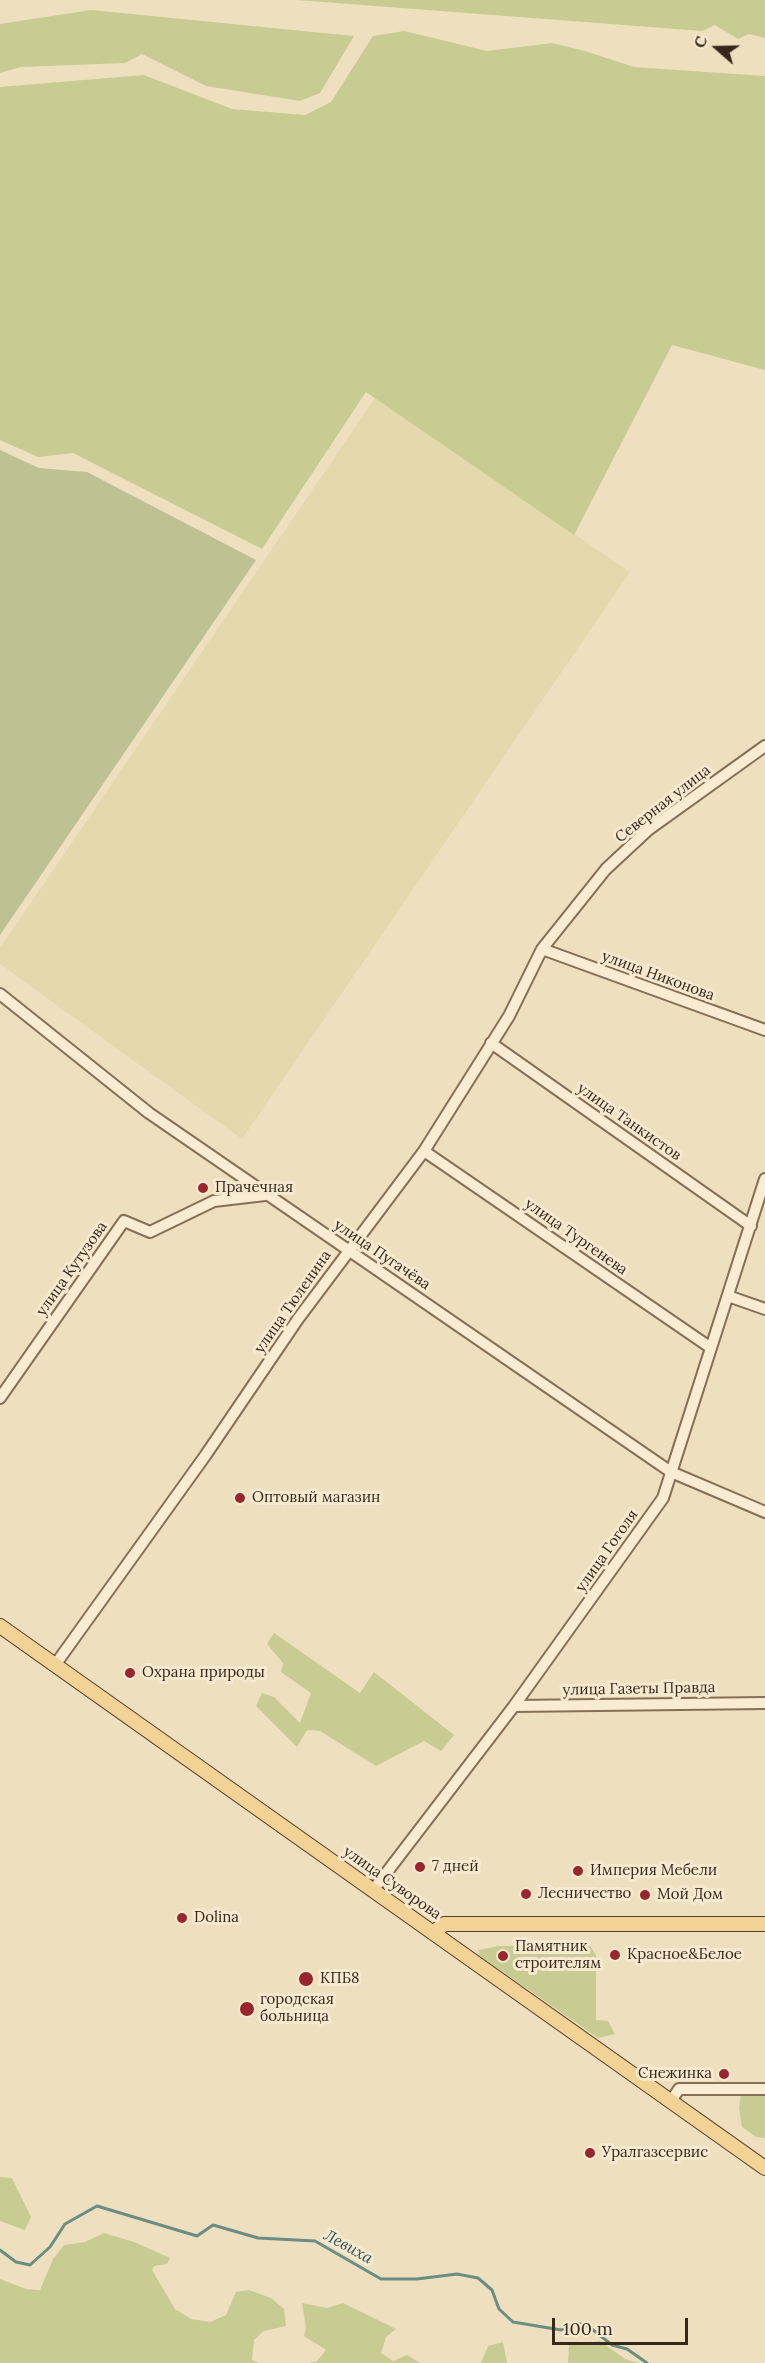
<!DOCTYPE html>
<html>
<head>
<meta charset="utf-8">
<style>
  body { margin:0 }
  #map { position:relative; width:765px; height:2363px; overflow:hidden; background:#eedfbf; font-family:Lora,serif }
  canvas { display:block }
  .north { position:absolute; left:687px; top:18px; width:60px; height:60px; -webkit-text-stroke:4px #f6e9cf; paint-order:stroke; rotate:290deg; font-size:16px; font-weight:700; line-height:24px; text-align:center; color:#37281c }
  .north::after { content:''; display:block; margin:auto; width:21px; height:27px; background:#37281c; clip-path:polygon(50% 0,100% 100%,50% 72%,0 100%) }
  .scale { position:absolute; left:552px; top:2318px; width:136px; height:27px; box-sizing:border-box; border:3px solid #37281c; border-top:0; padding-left:8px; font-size:18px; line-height:21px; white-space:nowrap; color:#37281c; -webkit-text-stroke:4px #f6e9cf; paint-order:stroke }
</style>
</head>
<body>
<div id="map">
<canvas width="765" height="2363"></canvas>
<div class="north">С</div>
<div class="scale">100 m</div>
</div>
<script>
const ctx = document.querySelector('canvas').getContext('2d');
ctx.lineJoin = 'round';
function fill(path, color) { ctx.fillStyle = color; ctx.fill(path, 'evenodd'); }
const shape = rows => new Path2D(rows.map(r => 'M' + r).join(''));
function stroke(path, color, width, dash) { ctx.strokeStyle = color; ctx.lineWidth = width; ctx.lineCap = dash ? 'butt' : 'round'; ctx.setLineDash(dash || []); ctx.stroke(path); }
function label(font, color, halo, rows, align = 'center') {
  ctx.font = font + ' Lora,serif'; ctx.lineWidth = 6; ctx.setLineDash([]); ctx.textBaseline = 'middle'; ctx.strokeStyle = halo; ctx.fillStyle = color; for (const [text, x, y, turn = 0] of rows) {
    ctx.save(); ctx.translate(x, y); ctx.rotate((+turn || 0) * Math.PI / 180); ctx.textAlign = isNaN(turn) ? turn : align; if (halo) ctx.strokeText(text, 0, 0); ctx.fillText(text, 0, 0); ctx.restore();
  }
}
fill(shape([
  [375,398,630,572,242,1139,0,964,0,948]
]), '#e4d9ad');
fill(shape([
  [297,0,765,0,765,38,749,34,738,39,715,25,702,31],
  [91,10,354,36,320,93,300,101,206,86,142,54,125,63,21,67,0,73,0,24],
  [404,31,487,51,552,43,585,51,634,67,765,76,765,370,672,345,574,535,366,392,262,549,73,453,38,457,0,440,0,87,144,75,232,109,305,115,331,102,373,36],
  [274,1633,360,1693,374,1672,454,1735,441,1751,424,1741,376,1766,320,1731,307,1730,297,1747,256,1706,262,1693,274,1697,300,1723,311,1693,281,1672,283,1663,267,1644],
  [499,1946,590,1946,596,1955,596,2020,608,2021,615,2034,598,2038,480,1956,478,1950],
  [741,2093,765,2093,765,2138,756,2137,742,2127,739,2108],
  [0,2177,12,2178,31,2217,25,2230,0,2221],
  [104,2233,134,2242,170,2258,167,2264,154,2266,152,2270,175,2309,191,2319,210,2322,226,2315,236,2292,249,2290,271,2298,284,2309,286,2326,264,2331,254,2340,252,2360,259,2363,0,2363,0,2279,26,2289,40,2290,53,2259,64,2245,85,2242],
  [302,2303,327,2308,343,2303,396,2329,386,2337,381,2353,393,2361,407,2355,420,2363,309,2363,317,2361,326,2350,304,2336,306,2328],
  [600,2341,625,2359,638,2363,568,2363,569,2345],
  [503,2342,507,2363,481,2363,488,2346]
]), '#c8cc93');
fill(shape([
  [0,450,39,468,87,472,256,560,0,935]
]), '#bdc193');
stroke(shape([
  [0,2250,16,2262,30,2265,50,2247,65,2224,97,2206,197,2236,213,2225,258,2238,315,2241,381,2279,417,2279,457,2274,478,2278,492,2290,499,2309,513,2322,561,2330,576,2323,588,2326,612,2345,627,2349,647,2363]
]), '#6a8e84', 3);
const minor = shape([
  [542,949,765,1030],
  [0,994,149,1113,671,1472,765,1512],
  [491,1043,751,1226],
  [424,1151,711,1348],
  [728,1296,765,1309],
  [0,1398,124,1221,150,1232,214,1201,265,1195],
  [55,1665,205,1456,298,1319,424,1151,509,1016,542,949,606,869,648,830,765,746],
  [514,1706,765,1703],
  [374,1889,514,1706,663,1498,765,1179],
  [671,2101,679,2089,765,2089]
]);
const major = shape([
  [0,1626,765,2168],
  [433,1933,444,1924,765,1924]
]);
stroke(minor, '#876f57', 14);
stroke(major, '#553d2c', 16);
stroke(minor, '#f9ecd3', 10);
stroke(major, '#f3d296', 14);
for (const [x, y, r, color] of [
  [203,1188,6,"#97272c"],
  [240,1498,6,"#97272c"],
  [130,1673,6,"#97272c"],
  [420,1867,6,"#97272c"],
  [578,1871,6,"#97272c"],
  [526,1894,6,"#97272c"],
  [645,1895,6,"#97272c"],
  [182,1918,6,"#97272c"],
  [615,1955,6,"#97272c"],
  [503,1956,6,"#97272c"],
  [306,1979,8,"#97272c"],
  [247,2009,8,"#97272c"],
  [724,2074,6,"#97272c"],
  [590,2153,6,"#97272c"]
]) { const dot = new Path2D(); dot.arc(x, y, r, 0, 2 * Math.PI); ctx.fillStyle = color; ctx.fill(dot); stroke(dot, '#f6e9cf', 2); }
label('15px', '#37281c', '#f6e9cf', [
  ["Северная улица",663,804,-38],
  ["улица Никонова",658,976,20],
  ["улица Танкистов",629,1122,35],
  ["улица Тургенева",576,1237,35],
  ["улица Пугачёва",382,1255,34],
  ["улица Кутузова",72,1269,-55],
  ["улица Тюленина",293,1302,-55],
  ["улица Гоголя",607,1551,-55],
  ["улица Газеты Правда",639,1689,-1],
  ["улица Суворова",392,1883,35]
]);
label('15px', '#37281c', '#f6e9cf', [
  ["Прачечная",215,1188],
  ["Оптовый магазин",252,1498],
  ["Охрана природы",142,1673],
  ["7 дней",432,1867],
  ["Империя Мебели",590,1871],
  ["Лесничество",538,1894],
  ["Мой Дом",657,1895],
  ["Dolina",194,1918],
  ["Памятник",515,1947],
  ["строителям",515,1964],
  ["Красное&Белое",627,1955],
  ["КПБ8",320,1979],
  ["городская",260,2000],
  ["больница",260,2017],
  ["Снежинка",712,2074,"right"],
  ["Уралгазсервис",602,2153]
], 'left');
label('italic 16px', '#2b5752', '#f6e9cf', [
  ["Левиха",348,2247,29]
]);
</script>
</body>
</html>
